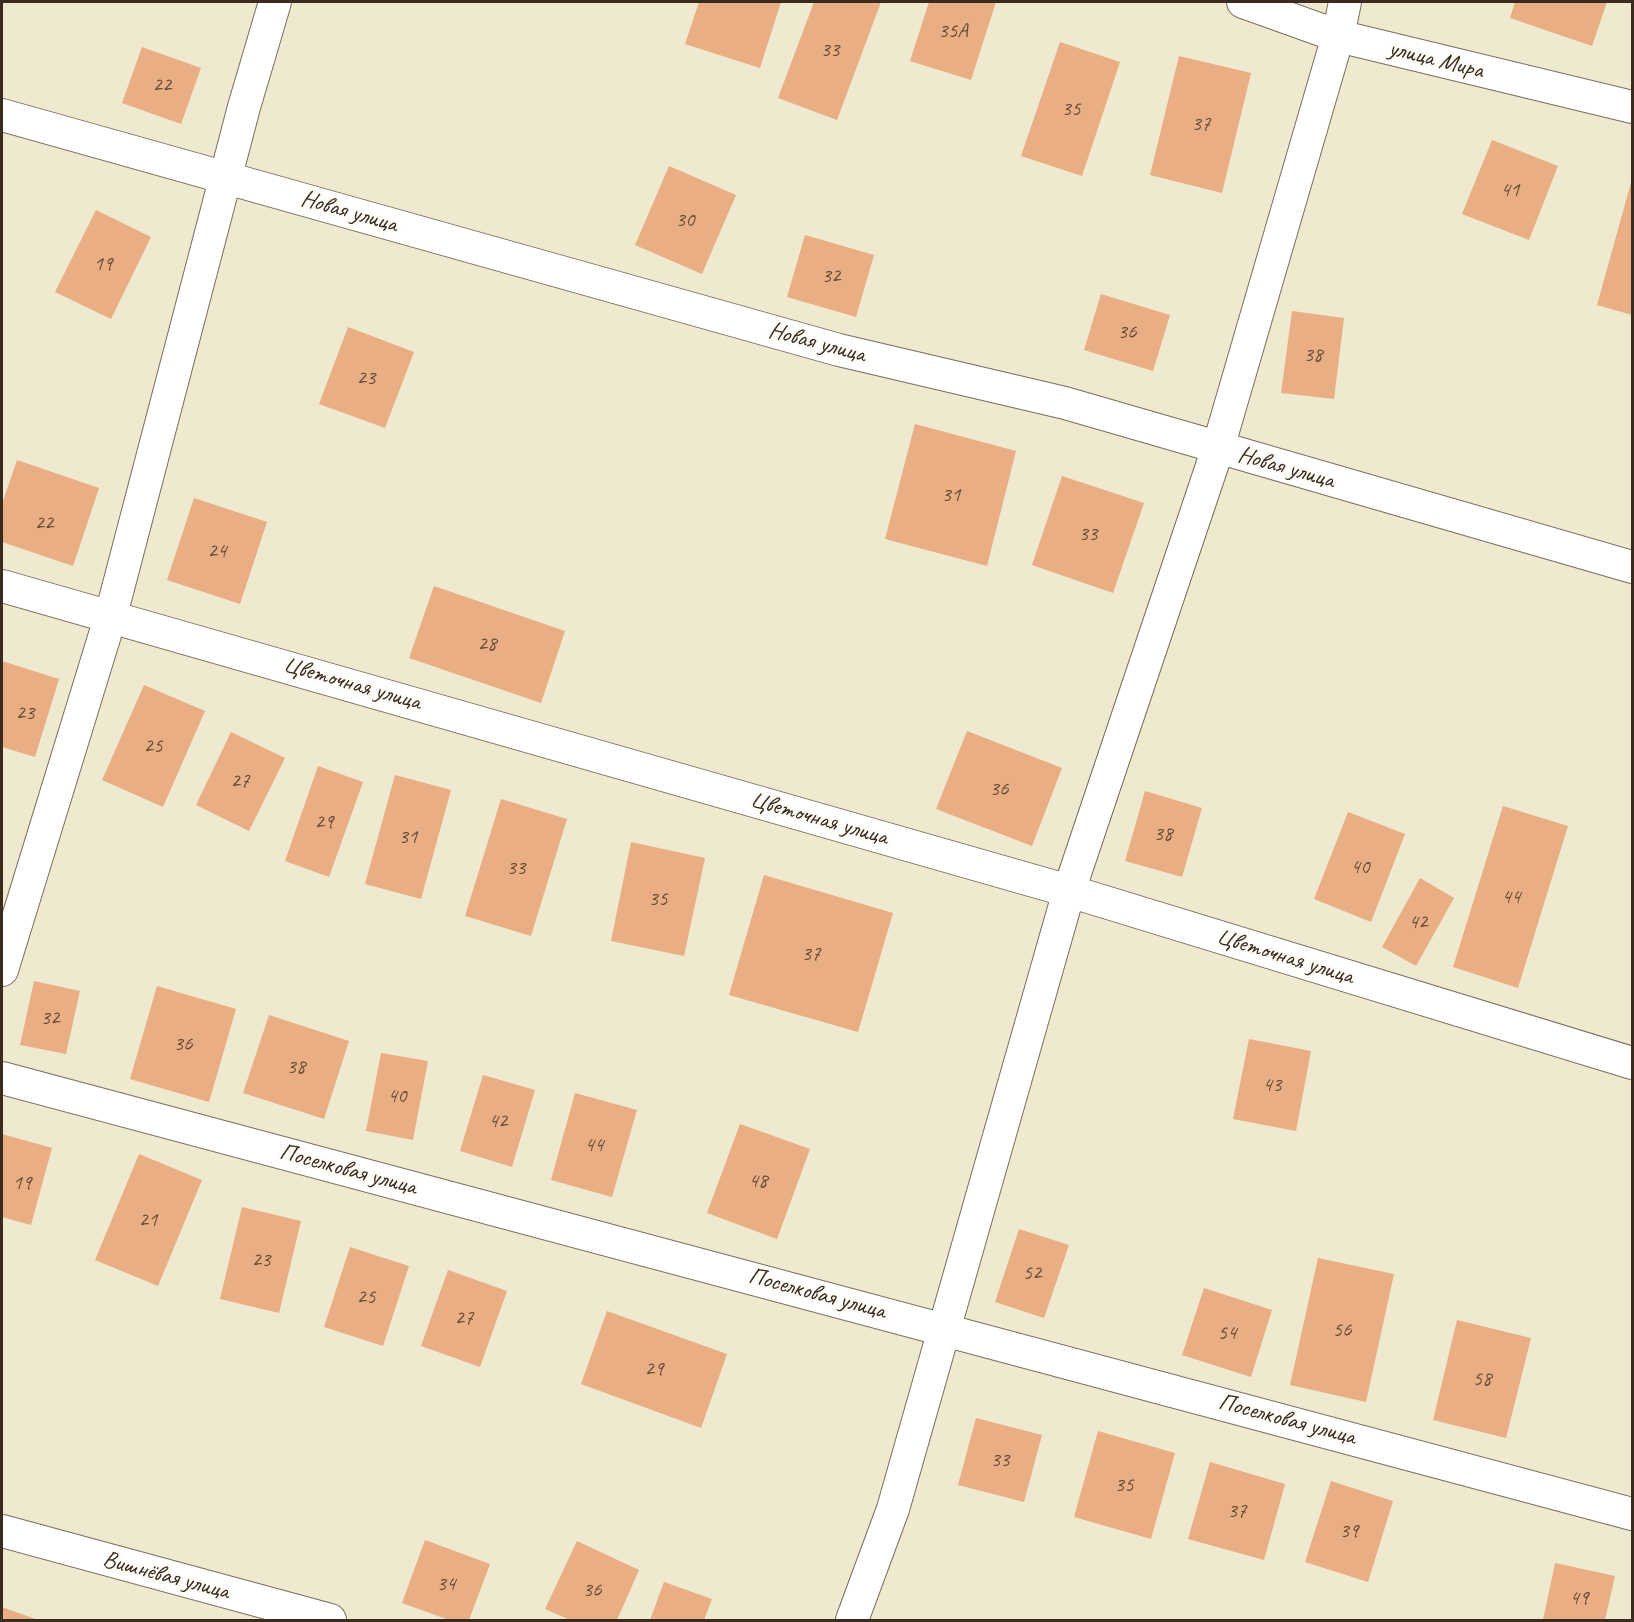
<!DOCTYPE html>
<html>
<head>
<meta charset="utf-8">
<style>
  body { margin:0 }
  #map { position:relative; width:1634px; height:1622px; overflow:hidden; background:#eee9cf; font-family:Caveat,sans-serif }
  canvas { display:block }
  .frame { position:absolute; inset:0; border:3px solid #3b2a1e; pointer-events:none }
</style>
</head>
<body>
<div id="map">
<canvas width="1634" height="1622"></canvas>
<div class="frame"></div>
</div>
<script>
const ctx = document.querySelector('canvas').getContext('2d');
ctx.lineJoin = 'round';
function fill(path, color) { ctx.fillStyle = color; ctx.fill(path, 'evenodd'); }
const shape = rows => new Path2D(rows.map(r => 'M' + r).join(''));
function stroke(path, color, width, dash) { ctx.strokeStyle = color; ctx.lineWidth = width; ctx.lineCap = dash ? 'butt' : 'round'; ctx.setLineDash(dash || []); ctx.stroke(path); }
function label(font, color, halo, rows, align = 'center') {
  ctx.font = font + ' Caveat,sans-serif'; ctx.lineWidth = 6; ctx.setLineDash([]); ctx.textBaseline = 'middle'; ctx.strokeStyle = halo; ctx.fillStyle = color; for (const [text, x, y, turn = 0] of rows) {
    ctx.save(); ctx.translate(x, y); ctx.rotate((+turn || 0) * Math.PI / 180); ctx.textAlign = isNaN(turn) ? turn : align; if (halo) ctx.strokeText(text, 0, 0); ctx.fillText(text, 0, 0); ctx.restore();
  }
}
fill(shape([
  [699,2,781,2,760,68,685,44],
  [814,2,881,2,837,120,778,98],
  [929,2,996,2,971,80,910,61],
  [1515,2,1607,2,1592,46,1510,18],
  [1060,42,1120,62,1082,176,1021,156],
  [142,47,201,68,181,124,122,103],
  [1179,56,1251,73,1222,193,1150,175],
  [1492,140,1558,166,1529,240,1462,214],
  [669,166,736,195,702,274,635,245],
  [1632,179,1632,315,1597,305],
  [96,210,151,237,111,319,55,292],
  [805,235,874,255,856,317,787,297],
  [1101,294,1170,315,1153,371,1084,350],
  [1292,311,1344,318,1334,399,1281,393],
  [348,327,414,352,385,428,319,404],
  [915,424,1016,451,987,566,885,539],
  [17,460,99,488,73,566,2,542,2,504],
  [1062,476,1144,503,1113,593,1032,565],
  [194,498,267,522,240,604,167,580],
  [434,586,565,631,541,703,409,658],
  [2,661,59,679,35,757,2,747],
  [144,685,205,711,163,807,102,780],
  [967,731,1062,768,1032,846,936,809],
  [231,732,285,758,249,831,196,805],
  [318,766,363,782,329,877,285,861],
  [395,775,451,790,421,899,365,884],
  [1145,791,1202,808,1182,877,1125,861],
  [501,799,567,819,531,936,465,916],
  [1503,806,1568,826,1518,988,1453,967],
  [1348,812,1405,834,1371,922,1314,899],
  [631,842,705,858,684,956,611,941],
  [764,875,893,913,858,1032,729,995],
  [1420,878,1454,898,1416,966,1382,947],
  [34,981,80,991,66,1054,20,1045],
  [157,986,236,1009,209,1102,130,1079],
  [269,1015,349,1041,324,1119,243,1093],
  [1249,1039,1311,1051,1296,1131,1233,1119],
  [381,1053,428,1061,413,1140,366,1131],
  [483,1075,535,1090,512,1167,460,1151],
  [575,1093,637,1110,612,1197,551,1180],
  [740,1124,810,1149,777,1239,707,1213],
  [2,1134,52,1148,31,1225,2,1217],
  [139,1154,202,1180,158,1286,95,1260],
  [242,1207,301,1221,279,1313,220,1299],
  [1019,1229,1069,1245,1044,1318,995,1302],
  [350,1247,409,1266,383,1346,324,1327],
  [1318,1258,1394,1274,1366,1402,1290,1385],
  [448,1270,507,1291,480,1367,421,1346],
  [1204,1288,1272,1310,1251,1377,1182,1355],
  [607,1311,727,1354,701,1428,581,1384],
  [1457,1320,1531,1338,1506,1438,1433,1420],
  [976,1418,1042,1435,1024,1502,958,1485],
  [1098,1431,1175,1453,1151,1539,1074,1517],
  [1210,1462,1285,1484,1264,1560,1188,1539],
  [1331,1481,1393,1501,1368,1582,1305,1562],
  [425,1540,490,1564,469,1620,449,1620,402,1603],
  [577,1541,639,1570,617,1620,570,1620,545,1609],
  [1555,1563,1615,1576,1605,1620,1543,1620],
  [664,1582,712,1599,704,1620,650,1620],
  [2,1607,38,1620,2,1620]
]), '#e9ae83');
const minor = shape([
  [1243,2,1338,36,1632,107],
  [2,115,839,350,1065,403,1632,567],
  [2,586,1069,891,1632,1063],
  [2,970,111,615,244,107,275,2],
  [2,1078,1632,1514],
  [2,1531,330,1620],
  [852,1620,893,1509,1069,891,1218,448,1338,36,1345,2]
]);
stroke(minor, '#7a6d5c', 34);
stroke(minor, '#fff', 32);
label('21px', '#664b37', null, [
  ["35А",953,31],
  ["33",830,50],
  ["22",162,85],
  ["35",1071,109],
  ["37",1201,124],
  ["41",1510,190],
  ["30",685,220],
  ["19",103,264],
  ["32",831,276],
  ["36",1127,332],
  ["38",1313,355],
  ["23",366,378],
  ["31",951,495],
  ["22",44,523],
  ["33",1088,534],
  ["24",217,551],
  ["28",487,644],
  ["23",25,713],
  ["25",153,746],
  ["27",240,781],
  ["36",999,789],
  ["29",324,822],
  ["38",1163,834],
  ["31",408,837],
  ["40",1360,867],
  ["33",516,868],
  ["44",1511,897],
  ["35",658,899],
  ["42",1418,922],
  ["37",811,954],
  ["32",50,1018],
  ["36",183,1044],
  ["38",296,1067],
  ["43",1272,1085],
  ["40",397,1096],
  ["42",498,1121],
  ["44",594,1145],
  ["48",758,1181],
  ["19",22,1183],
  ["21",148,1220],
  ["23",261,1260],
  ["52",1032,1273],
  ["25",366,1297],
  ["27",464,1318],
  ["56",1342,1330],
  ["54",1227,1333],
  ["29",654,1369],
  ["58",1482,1379],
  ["33",1000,1460],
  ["35",1124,1485],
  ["37",1237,1511],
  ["39",1349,1531],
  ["34",446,1584],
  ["36",592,1590],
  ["49",1579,1598]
]);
label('24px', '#3b2a1e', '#fdfcf7', [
  ["улица Мира",1436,60,14],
  ["Новая улица",349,212,16],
  ["Новая улица",817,343,15],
  ["Новая улица",1286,468,16],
  ["Цветочная улица",352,684,16],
  ["Цветочная улица",819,819,16],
  ["Цветочная улица",1285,957,17],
  ["Поселковая улица",348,1170,15],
  ["Поселковая улица",817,1294,15],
  ["Поселковая улица",1287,1420,15],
  ["Вишнёвая улица",166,1576,15]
]);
</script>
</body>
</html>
